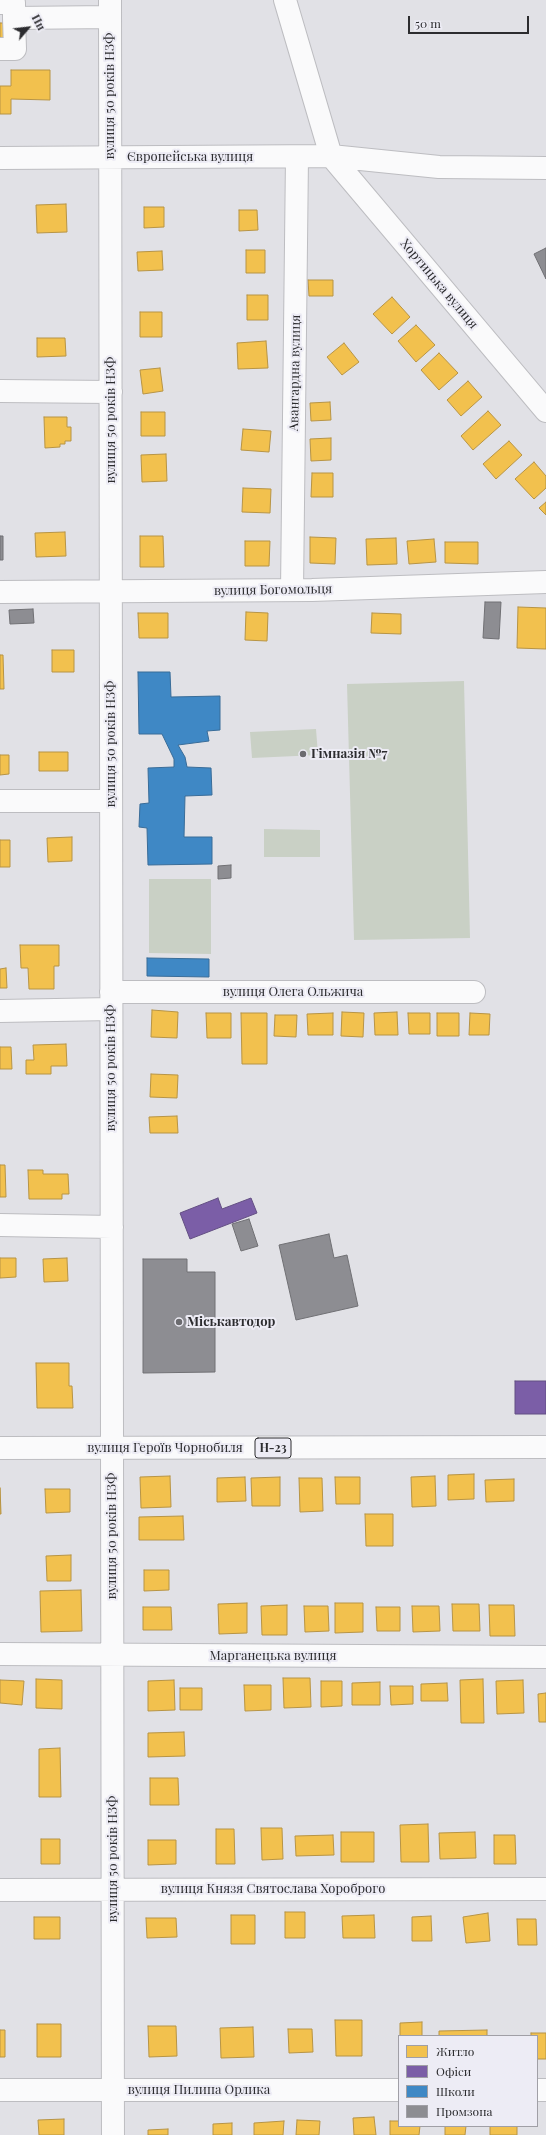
<!DOCTYPE html>
<html>
<head>
<meta charset="utf-8">
<style>
  body { margin:0 }
  #map { position:relative; width:546px; height:2135px; overflow:hidden; background:#e1e1e6; font-family:"Playfair Display",serif }
  canvas { display:block }
  .legend { position:absolute; left:398px; top:2035px; width:140px; height:92px; box-sizing:border-box; background:#edecf5; border:1px solid #a09fa6; margin:0; padding:5px 7px; list-style:none; font-size:12px; color:#2c2c2f }
  .legend li { display:flex; align-items:center; gap:8px; height:20px }
  .legend b { width:20px; border:1px solid #a09fa6 }
  .north { position:absolute; left:8px; top:8px; width:40px; height:40px; -webkit-text-stroke:3px #edecf5; paint-order:stroke; rotate:62deg; font-size:11px; font-weight:700; line-height:16px; text-align:center; color:#2c2c2f }
  .north::after { content:''; display:block; margin:auto; width:14px; height:18px; background:#2c2c2f; clip-path:polygon(50% 0,100% 100%,50% 72%,0 100%) }
  .scale { position:absolute; left:408px; top:16px; width:121px; height:18px; box-sizing:border-box; border:2px solid #2c2c2f; border-top:0; padding-left:5px; font-size:12px; line-height:14px; white-space:nowrap; color:#2c2c2f; -webkit-text-stroke:3px #edecf5; paint-order:stroke }
</style>
</head>
<body>
<div id="map">
<canvas width="546" height="2135"></canvas>
<ul class="legend">
<li><b style="height:11px;background:#f2c14e"></b>Житло</li>
<li><b style="height:11px;background:#7b5ea7"></b>Офіси</li>
<li><b style="height:11px;background:#3f88c5"></b>Школи</li>
<li><b style="height:11px;background:#8d8d92"></b>Промзона</li>
</ul>
<div class="north">Пн</div>
<div class="scale">50 m</div>
</div>
<script>
const ctx = document.querySelector('canvas').getContext('2d');
ctx.lineJoin = 'round';
function fill(path, color) { ctx.fillStyle = color; ctx.fill(path, 'evenodd'); }
const shape = rows => new Path2D(rows.map(r => 'M' + r).join(''));
function stroke(path, color, width, dash) { ctx.strokeStyle = color; ctx.lineWidth = width; ctx.lineCap = dash ? 'butt' : 'round'; ctx.setLineDash(dash || []); ctx.stroke(path); }
function label(font, color, halo, rows, align = 'center') {
  ctx.font = font + ' "Playfair Display",serif'; ctx.lineWidth = 4; ctx.setLineDash([]); ctx.textBaseline = 'middle'; ctx.strokeStyle = halo; ctx.fillStyle = color; for (const [text, x, y, turn = 0] of rows) {
    ctx.save(); ctx.translate(x, y); ctx.rotate((+turn || 0) * Math.PI / 180); ctx.textAlign = isNaN(turn) ? turn : align; if (halo) ctx.strokeText(text, 0, 0); ctx.fillText(text, 0, 0); ctx.restore();
  }
}
fill(shape([
  [464,681,470,938,354,940,347,684],
  [316,729,318,755,252,758,250,732],
  [264,829,320,830,320,857,264,857],
  [149,879,211,879,211,954,149,953]
]), '#c9d0c5');
const homes = shape([
  [0,23,10,23,11,39,0,39,0,23],
  [11,70,50,70,50,100,11,99,11,114,0,114,0,86,11,86,11,70],
  [66,204,67,232,37,233,36,205,66,204],
  [144,207,164,207,164,227,144,228,144,207],
  [239,210,257,210,258,230,239,231,239,210],
  [246,250,265,250,265,273,246,273,246,250],
  [162,251,163,270,138,271,137,252,162,251],
  [308,280,333,280,333,296,309,296,308,280],
  [247,295,268,295,268,320,247,320,247,295],
  [392,297,410,317,392,334,373,314,392,297],
  [140,312,162,312,162,337,140,337,140,312],
  [416,325,435,345,416,362,398,341,416,325],
  [37,338,65,338,66,356,37,357,37,338],
  [266,341,268,368,238,369,237,343,266,341],
  [344,343,359,362,342,375,327,357,344,343],
  [439,353,458,373,439,390,421,370,439,353],
  [160,368,163,391,143,394,140,370,160,368],
  [468,381,482,397,461,416,447,400,468,381],
  [330,402,331,420,311,421,310,403,330,402],
  [488,411,501,425,473,450,461,436,488,411],
  [141,412,165,412,165,436,141,436,141,412],
  [44,417,67,417,67,427,71,427,71,441,65,441,65,444,60,444,60,447,45,448,44,417],
  [243,429,271,431,269,452,241,450,243,429],
  [331,438,331,460,311,461,310,439,331,438],
  [509,441,522,455,496,479,483,464,509,441],
  [166,454,167,481,142,482,141,455,166,454],
  [534,462,546,476,546,488,534,499,515,479,534,462],
  [312,473,333,473,333,497,311,497,312,473],
  [243,488,271,489,270,513,242,512,243,488],
  [546,502,546,515,539,508,546,502],
  [65,532,66,556,36,557,35,533,65,532],
  [140,536,163,536,164,567,140,567,140,536],
  [310,537,336,538,335,564,310,563,310,537],
  [396,538,397,564,367,565,366,539,396,538],
  [434,539,436,562,409,564,407,541,434,539],
  [245,541,270,541,269,566,245,566,245,541],
  [445,542,478,542,478,564,445,563,445,542],
  [518,607,546,608,546,649,517,648,518,607],
  [246,612,268,613,267,641,245,640,246,612],
  [138,613,168,613,168,638,139,638,138,613],
  [372,613,401,614,401,634,371,633,372,613],
  [52,650,74,650,74,672,52,672,52,650],
  [0,655,3,655,4,689,0,689,0,655],
  [39,752,68,752,68,771,39,771,39,752],
  [0,755,9,755,9,774,0,775,0,755],
  [72,837,72,861,48,862,47,838,72,837],
  [0,840,10,840,10,867,0,867,0,840],
  [20,945,59,945,59,966,54,966,54,989,29,989,28,968,21,968,20,945],
  [6,968,7,988,0,988,0,969,6,968],
  [152,1010,178,1012,177,1038,151,1037,152,1010],
  [342,1012,364,1013,363,1037,341,1036,342,1012],
  [397,1012,398,1035,375,1035,374,1013,397,1012],
  [206,1013,231,1013,231,1038,207,1038,206,1013],
  [241,1013,267,1013,267,1064,242,1064,241,1013],
  [333,1013,333,1035,308,1035,307,1014,333,1013],
  [408,1013,430,1013,430,1034,409,1034,408,1013],
  [437,1013,459,1013,459,1036,437,1036,437,1013],
  [470,1013,490,1014,489,1035,469,1035,470,1013],
  [275,1015,297,1015,296,1037,274,1036,275,1015],
  [66,1044,67,1066,51,1066,51,1074,26,1074,26,1060,34,1060,33,1045,66,1044],
  [0,1047,11,1047,12,1069,0,1069,0,1047],
  [151,1074,178,1075,177,1098,150,1097,151,1074],
  [177,1116,178,1133,150,1133,149,1117,177,1116],
  [0,1165,5,1165,6,1197,0,1197,0,1165],
  [28,1170,43,1170,43,1174,68,1174,69,1194,62,1194,62,1199,29,1199,28,1170],
  [0,1258,16,1258,16,1277,0,1278,0,1258],
  [67,1258,68,1281,44,1282,43,1259,67,1258],
  [36,1363,69,1363,69,1386,72,1386,73,1408,37,1408,36,1363],
  [474,1474,474,1499,448,1500,448,1475,474,1474],
  [170,1476,171,1507,141,1508,140,1477,170,1476],
  [435,1476,436,1506,412,1507,411,1477,435,1476],
  [245,1477,246,1501,217,1502,217,1478,245,1477],
  [280,1477,280,1506,252,1506,251,1478,280,1477],
  [335,1477,360,1477,360,1504,336,1504,335,1477],
  [299,1478,322,1478,323,1511,300,1512,299,1478],
  [514,1479,514,1501,486,1502,485,1480,514,1479],
  [0,1488,1,1514,0,1514,0,1488],
  [45,1489,70,1489,70,1512,46,1513,45,1489],
  [365,1514,393,1514,393,1546,366,1546,365,1514],
  [183,1516,184,1540,139,1540,139,1517,183,1516],
  [71,1555,71,1581,47,1581,46,1556,71,1555],
  [144,1570,169,1570,169,1590,144,1591,144,1570],
  [81,1590,82,1631,41,1632,40,1591,81,1590],
  [247,1603,247,1633,219,1634,218,1604,247,1603],
  [335,1603,363,1603,363,1632,335,1633,335,1603],
  [452,1604,479,1604,480,1631,453,1631,452,1604],
  [287,1605,287,1635,262,1635,261,1606,287,1605],
  [489,1605,514,1605,515,1636,490,1636,489,1605],
  [304,1606,328,1606,329,1631,305,1632,304,1606],
  [412,1606,439,1606,440,1631,413,1632,412,1606],
  [143,1607,171,1607,172,1630,143,1630,143,1607],
  [376,1607,400,1607,400,1631,377,1631,376,1607],
  [283,1678,310,1678,311,1707,284,1708,283,1678],
  [36,1679,62,1680,62,1709,36,1708,36,1679],
  [483,1679,484,1723,461,1723,460,1680,483,1679],
  [0,1680,24,1681,22,1705,0,1703,0,1680],
  [174,1680,175,1710,148,1711,148,1681,174,1680],
  [523,1680,524,1713,497,1714,496,1681,523,1680],
  [321,1681,342,1681,342,1706,321,1707,321,1681],
  [380,1682,380,1705,352,1705,352,1683,380,1682],
  [447,1683,448,1701,421,1701,421,1684,447,1683],
  [244,1685,271,1685,271,1710,245,1711,244,1685],
  [390,1686,413,1686,413,1704,391,1705,390,1686],
  [180,1688,202,1688,202,1710,180,1710,180,1688],
  [546,1693,546,1722,539,1722,538,1694,546,1693],
  [184,1732,185,1756,148,1757,148,1733,184,1732],
  [60,1748,61,1797,39,1797,39,1749,60,1748],
  [150,1778,178,1778,179,1805,150,1805,150,1778],
  [428,1824,429,1862,401,1862,400,1825,428,1824],
  [261,1828,282,1828,283,1859,262,1860,261,1828],
  [216,1829,234,1829,235,1864,216,1864,216,1829],
  [341,1832,374,1832,374,1862,341,1862,341,1832],
  [475,1832,476,1858,440,1859,439,1833,475,1832],
  [333,1835,334,1855,296,1856,295,1836,333,1835],
  [494,1835,515,1835,516,1864,494,1864,494,1835],
  [41,1839,60,1839,60,1864,41,1864,41,1839],
  [148,1840,176,1840,176,1864,148,1865,148,1840],
  [285,1912,305,1912,305,1938,285,1938,285,1912],
  [488,1913,490,1941,466,1943,463,1917,488,1913],
  [231,1915,255,1915,255,1944,231,1944,231,1915],
  [374,1915,375,1938,343,1938,342,1916,374,1915],
  [431,1916,432,1941,412,1941,412,1917,431,1916],
  [34,1917,60,1917,60,1939,34,1939,34,1917],
  [146,1918,176,1918,177,1937,147,1938,146,1918],
  [517,1919,536,1919,537,1945,518,1945,517,1919],
  [335,2020,362,2020,362,2056,336,2056,335,2020],
  [422,2022,422,2036,400,2036,400,2023,422,2022],
  [37,2024,61,2024,61,2057,37,2057,37,2024],
  [148,2026,176,2026,177,2056,149,2057,148,2026],
  [253,2027,254,2057,221,2058,220,2028,253,2027],
  [288,2029,312,2029,313,2052,289,2053,288,2029],
  [0,2030,5,2030,5,2057,0,2057,0,2030],
  [487,2030,487,2036,439,2036,439,2031,487,2030],
  [531,2033,546,2033,546,2059,537,2059,537,2036,531,2036,531,2033],
  [374,2117,376,2135,354,2135,353,2118,374,2117],
  [64,2119,64,2135,39,2135,38,2120,64,2119],
  [297,2120,320,2121,319,2135,296,2135,297,2120],
  [284,2121,283,2135,254,2135,254,2123,284,2121],
  [390,2121,399,2121,399,2126,420,2126,419,2135,390,2135,390,2121],
  [232,2123,232,2135,213,2135,213,2124,232,2123],
  [445,2126,466,2126,465,2135,445,2135,445,2126],
  [490,2126,517,2126,517,2135,490,2135,490,2126],
  [168,2129,168,2135,148,2135,148,2130,168,2129]
]);
fill(homes, '#f2c14e');
stroke(homes, '#b79445', 1);
const offices = shape([
  [218,1198,222,1209,251,1198,257,1213,190,1239,180,1213,218,1198],
  [515,1381,546,1381,546,1414,515,1414,515,1381]
]);
fill(offices, '#7b5ea7');
stroke(offices, '#634f83', 1);
const schools = shape([
  [138,672,170,672,171,697,220,696,220,730,207,731,209,741,178,745,185,757,187,767,211,768,212,795,185,796,184,837,212,837,212,864,148,865,147,828,139,827,140,804,149,803,148,768,174,767,174,759,162,734,139,734,138,672],
  [147,958,209,959,209,977,147,976,147,958]
]);
fill(schools, '#3f88c5');
stroke(schools, '#396c98', 1);
const industry = shape([
  [546,248,546,279,534,254,546,248],
  [0,536,3,536,3,560,0,560,0,536],
  [485,602,501,602,499,639,483,638,485,602],
  [33,609,34,623,10,624,9,610,33,609],
  [231,865,231,878,218,879,218,866,231,865],
  [249,1219,258,1246,241,1251,232,1224,249,1219],
  [329,1234,334,1258,347,1255,358,1306,296,1320,279,1245,329,1234],
  [143,1259,187,1259,187,1272,215,1272,215,1372,143,1373,143,1259]
]);
fill(industry, '#8d8d92');
stroke(industry, '#707074', 1);
const minor = shape([
  [110,0,113,2135],
  [285,0,331,156,546,411],
  [0,3,14,3,14,18],
  [0,49,15,49,14,18,110,17],
  [0,158,331,156,439,167,546,168],
  [0,391,111,392],
  [292,590,297,157],
  [0,592,312,590,546,582],
  [0,801,111,801],
  [111,992,474,992],
  [0,1011,111,1009],
  [0,1225,112,1227],
  [0,1654,546,1657],
  [0,1890,546,1889],
  [0,2090,399,2090],
  [537,2090,546,2090]
]);
const major = shape([
  [0,1448,546,1447]
]);
stroke(minor, '#bdbdc1', 24);
stroke(major, '#bdbdc1', 24);
stroke(minor, '#fafafb', 22);
stroke(major, '#fafafb', 22);
for (const [x, y, r, color] of [
  [303,754,4,"#6b6b6f"],
  [179,1322,4,"#6b6b6f"]
]) { const dot = new Path2D(); dot.arc(x, y, r, 0, 2 * Math.PI); ctx.fillStyle = color; ctx.fill(dot); stroke(dot, '#edecf5', 1.5); }
for (const [x, y, w] of [
  [273,1448,36]
]) { const box = new Path2D(); box.roundRect(x - w / 2, y - 10, w, 20, 3); ctx.fillStyle = '#edecf5'; ctx.fill(box); stroke(box, '#2c2c2f', 1); }
label('bold 12px', '#2c2c2f', null, [
  ["Н-23",273,1448]
]);
label('13px', '#2c2c2f', '#edecf5', [
  ["вулиця 50 років НЗФ",110,96,-90],
  ["Європейська вулиця",190,157],
  ["Хортицька вулиця",439,284,50],
  ["Авангардна вулиця",295,373,-89],
  ["вулиця 50 років НЗФ",111,420,-90],
  ["вулиця Богомольця",273,590,-1],
  ["вулиця 50 років НЗФ",111,744,-90],
  ["вулиця Олега Ольжича",293,992],
  ["вулиця 50 років НЗФ",111,1068,-90],
  ["вулиця Героїв Чорнобиля",165,1448],
  ["вулиця 50 років НЗФ",112,1536,-90],
  ["Марганецька вулиця",273,1656],
  ["вулиця 50 років НЗФ",113,1859,-90],
  ["вулиця Князя Святослава Хороброго",273,1889],
  ["вулиця Пилипа Орлика",199,2090]
]);
label('bold 13px', '#2c2c2f', '#edecf5', [
  ["Гімназія №7",311,754],
  ["Міськавтодор",187,1322]
], 'left');
</script>
</body>
</html>
